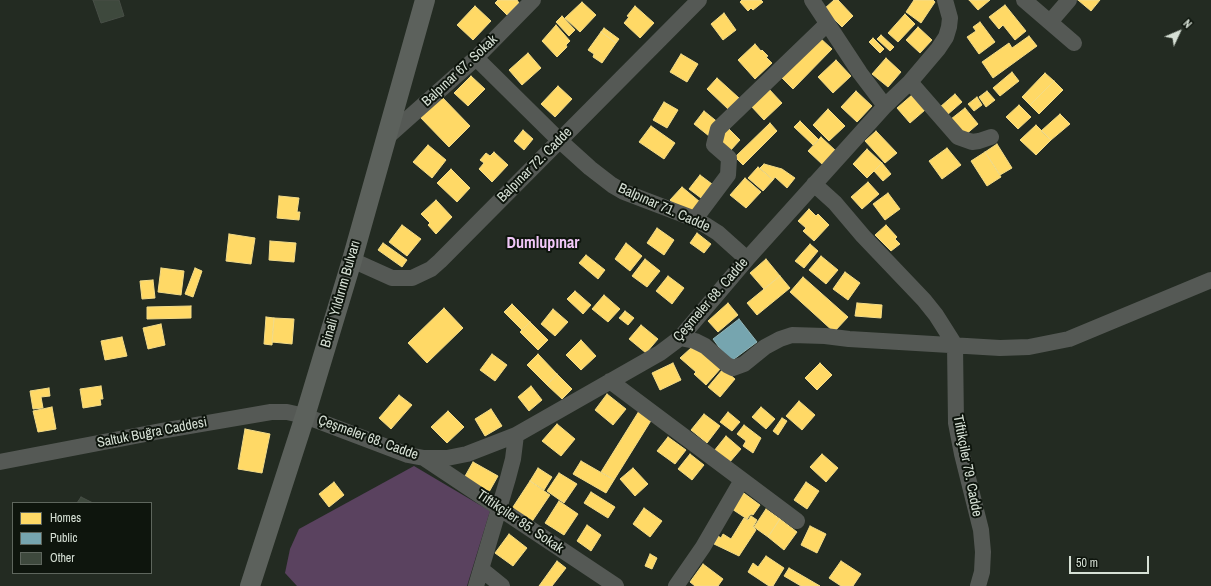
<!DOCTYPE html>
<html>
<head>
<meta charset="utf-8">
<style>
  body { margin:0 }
  #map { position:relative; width:1211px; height:586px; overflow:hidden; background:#232b22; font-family:"Archivo Narrow",sans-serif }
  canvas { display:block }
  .legend { position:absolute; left:12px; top:502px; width:140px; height:72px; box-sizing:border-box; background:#0e150d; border:1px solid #5e665d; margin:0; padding:5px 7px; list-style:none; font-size:12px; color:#d6e0d5 }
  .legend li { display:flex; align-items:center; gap:8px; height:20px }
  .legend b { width:20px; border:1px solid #5e665d }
  .north { position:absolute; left:1159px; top:12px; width:40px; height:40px; -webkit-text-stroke:3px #0e150d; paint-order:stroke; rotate:46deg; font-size:11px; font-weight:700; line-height:16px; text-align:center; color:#d6e0d5 }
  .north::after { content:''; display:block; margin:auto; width:14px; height:18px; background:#d6e0d5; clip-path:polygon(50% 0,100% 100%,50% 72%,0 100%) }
  .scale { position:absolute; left:1069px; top:556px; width:80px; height:18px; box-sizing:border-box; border:2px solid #d6e0d5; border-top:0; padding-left:5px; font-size:12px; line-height:14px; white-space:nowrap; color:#d6e0d5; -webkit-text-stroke:3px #0e150d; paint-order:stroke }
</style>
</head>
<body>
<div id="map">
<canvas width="1211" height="586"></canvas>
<ul class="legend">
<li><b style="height:11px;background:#ffd966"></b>Homes</li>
<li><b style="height:11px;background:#76a5af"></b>Public</li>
<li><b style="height:11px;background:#3e493d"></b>Other</li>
</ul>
<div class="north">N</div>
<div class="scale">50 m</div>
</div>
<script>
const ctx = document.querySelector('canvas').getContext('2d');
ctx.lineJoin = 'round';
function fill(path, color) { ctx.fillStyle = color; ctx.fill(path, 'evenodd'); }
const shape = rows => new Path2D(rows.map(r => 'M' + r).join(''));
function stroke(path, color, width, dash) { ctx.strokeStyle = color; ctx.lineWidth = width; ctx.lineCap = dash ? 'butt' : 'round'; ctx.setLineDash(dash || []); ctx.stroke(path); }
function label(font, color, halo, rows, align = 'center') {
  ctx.font = font + ' "Archivo Narrow",sans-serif'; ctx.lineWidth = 4; ctx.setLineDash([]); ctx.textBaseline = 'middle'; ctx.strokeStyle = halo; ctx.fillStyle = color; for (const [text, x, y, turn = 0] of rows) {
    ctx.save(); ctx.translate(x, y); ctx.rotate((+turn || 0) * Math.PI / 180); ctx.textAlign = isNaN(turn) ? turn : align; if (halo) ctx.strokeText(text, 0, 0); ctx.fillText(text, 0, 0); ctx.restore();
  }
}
fill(shape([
  [414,466,490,511,467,586,297,586,285,573,290,549,299,529]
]), '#5a425f');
const homes = shape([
  [498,0,517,0,519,3,507,15,495,3,498,0],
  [742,0,761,0,763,2,753,10,751,8,748,11,740,2,742,0],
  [834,0,838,0,853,16,842,27,824,9,834,0],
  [914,0,933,0,935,2,921,23,906,12,914,0],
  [969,0,990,0,978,10,969,0],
  [1078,0,1100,0,1091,11,1078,0],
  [582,2,596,15,580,32,565,18,582,2],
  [1005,5,1026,31,1015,40,1003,25,999,29,989,17,1005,5],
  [475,6,491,21,473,40,457,25,475,6],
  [635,6,654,23,640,38,624,23,629,17,627,16,635,6],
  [724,13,736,30,723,40,711,24,724,13],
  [905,14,915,24,898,42,888,33,905,14],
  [562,16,575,30,569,36,556,22,562,16],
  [980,22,995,42,979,54,967,37,976,31,973,27,980,22],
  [556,25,570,41,566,45,567,47,557,57,542,41,556,25],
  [918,27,932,40,920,53,906,40,918,27],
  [604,28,619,39,616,43,601,32,604,28],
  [601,32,616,43,602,63,593,57,594,54,588,50,601,32],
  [881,35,894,47,890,51,877,39,881,35],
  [1029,36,1037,46,993,78,982,62,1009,43,1012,48,1029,36],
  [819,37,832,49,793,89,781,77,819,37],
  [873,38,884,49,880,53,869,42,873,38],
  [755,44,761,51,762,50,768,56,766,57,772,63,755,79,738,60,755,44],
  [528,53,541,68,522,85,509,70,528,53],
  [681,54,698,64,687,82,670,72,681,54],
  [886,58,901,72,888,87,872,74,886,58],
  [836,60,851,76,833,93,818,77,836,60],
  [1012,72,1019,81,1000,96,993,88,1012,72],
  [1045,73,1054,81,1030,105,1022,97,1045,73],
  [471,76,485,89,468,106,454,93,471,76],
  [717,78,739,98,728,109,707,89,717,78],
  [1054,81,1063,90,1039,114,1030,105,1054,81],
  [558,86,572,99,555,117,541,104,558,86],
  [768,88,782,103,764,120,750,105,768,88],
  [856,91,872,106,857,122,841,107,856,91],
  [987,91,995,100,986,107,979,97,987,91],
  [955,94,962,102,947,115,940,107,955,94],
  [440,95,470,126,449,147,419,116,440,95],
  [912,95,925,110,910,123,897,108,912,95],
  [977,97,982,105,974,111,968,104,977,97],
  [664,102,678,110,667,128,653,120,664,102],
  [1019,105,1031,117,1018,129,1006,117,1019,105],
  [965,108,978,124,964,136,951,119,965,108],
  [828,109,845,126,829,141,813,125,828,109],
  [704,111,720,124,709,136,694,124,704,111],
  [1060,114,1070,124,1051,140,1041,131,1060,114],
  [800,121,819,140,813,145,794,127,800,121],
  [770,123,777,131,743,165,735,157,770,123],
  [1036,125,1051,140,1036,155,1020,140,1036,125],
  [651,126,675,143,664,159,639,142,651,126],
  [728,128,740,140,730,151,717,139,728,128],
  [523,130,533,139,524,150,514,141,523,130],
  [876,131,897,153,885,163,865,141,876,131],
  [821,137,836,151,823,165,808,151,821,137],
  [997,144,1012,168,1000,175,985,152,997,144],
  [428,145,446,160,432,178,413,162,428,145],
  [947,148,961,165,942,179,929,161,947,148],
  [867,149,882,163,867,178,853,164,867,149],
  [494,152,508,165,492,182,479,169,484,163,480,160,486,153,490,156,494,152],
  [985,152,1001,177,987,186,971,161,985,152],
  [882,163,891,174,883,181,874,171,882,163],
  [764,164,782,169,795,178,787,188,775,177,773,180,760,168,764,164],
  [758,167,773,180,763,191,748,178,758,167],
  [451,169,470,188,457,202,437,183,451,169],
  [700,175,712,184,701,198,689,189,700,175],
  [745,178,761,192,746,208,730,195,745,178],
  [868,182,879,194,862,209,851,197,868,182],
  [682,187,700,202,688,216,670,200,682,187],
  [888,193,900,209,885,220,873,204,888,193],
  [279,196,299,198,297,212,300,212,299,220,277,218,279,196],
  [436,200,452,217,436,234,428,225,430,223,421,214,436,200],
  [809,209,816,216,818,214,829,225,814,241,803,231,806,228,798,221,809,209],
  [402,225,421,239,407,256,389,242,402,225],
  [886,225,897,237,895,239,900,244,891,251,875,235,886,225],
  [657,228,674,240,664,255,647,243,657,228],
  [697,233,711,244,704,253,690,243,697,233],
  [229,234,255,238,251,264,226,261,229,234],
  [270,241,296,243,294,262,269,260,270,241],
  [383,243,407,260,402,267,378,250,383,243],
  [626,243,642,256,630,271,615,259,626,243],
  [810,244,818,251,804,268,795,261,810,244],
  [586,255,605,270,598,279,579,263,586,255],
  [821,256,838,270,826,284,809,270,821,256],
  [645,259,660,271,647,287,632,276,645,259],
  [766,259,780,276,764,289,750,273,766,259],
  [161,268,184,271,181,295,158,292,161,268],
  [195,268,202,271,193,297,185,294,195,268],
  [845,272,860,283,848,300,833,289,845,272],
  [668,276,684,288,672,304,656,291,668,276],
  [780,276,790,288,757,315,747,303,780,276],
  [803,277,848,317,834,332,790,292,803,277],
  [153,280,155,298,142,299,140,281,153,280],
  [575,291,591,305,583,314,567,299,575,291],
  [604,295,620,309,608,322,592,309,604,295],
  [728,303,738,315,718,332,708,321,728,303],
  [857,303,882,305,881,318,855,316,857,303],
  [512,304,530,322,522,330,504,312,512,304],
  [191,306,191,318,147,319,147,307,191,306],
  [444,308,463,328,427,363,408,343,444,308],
  [553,309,568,322,555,336,541,324,553,309],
  [625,311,634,318,628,325,619,318,625,311],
  [266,317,274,318,272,345,264,344,266,317],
  [274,318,294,319,292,344,272,342,274,318],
  [530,322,548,340,538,350,520,332,530,322],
  [161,324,165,345,148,349,143,328,161,324],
  [641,325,658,339,646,353,629,339,641,325],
  [122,337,127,356,105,360,101,341,122,337],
  [581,340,596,356,581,370,566,355,581,340],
  [691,348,707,355,721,368,706,385,694,374,696,372,680,358,691,348],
  [492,354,507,365,495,381,480,370,492,354],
  [538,354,557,374,547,385,527,365,538,354],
  [673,363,681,380,660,390,652,373,673,363],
  [820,363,832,375,817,390,805,378,820,363],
  [723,369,735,379,720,397,708,387,723,369],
  [557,374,572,389,562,399,547,385,557,374],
  [101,386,103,399,100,399,101,405,83,408,80,389,101,386],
  [531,386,542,400,529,411,518,397,531,386],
  [49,388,50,396,41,397,43,408,33,409,30,391,49,388],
  [607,394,626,409,613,425,595,410,607,394],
  [399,395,412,405,391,429,379,418,399,395],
  [799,401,815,415,802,430,786,416,799,401],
  [52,407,56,429,38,432,33,411,52,407],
  [761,407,775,419,766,429,752,417,761,407],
  [491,409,502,426,485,436,475,419,491,409],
  [448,411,464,427,447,443,431,427,448,411],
  [639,411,652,419,614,480,601,472,639,411],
  [728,412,740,422,732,431,720,422,728,412],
  [704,414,720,426,707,443,691,430,704,414],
  [782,418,787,421,778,435,773,431,782,418],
  [557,424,575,439,561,456,542,441,557,424],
  [744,425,761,438,753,453,743,446,746,441,737,434,744,425],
  [245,429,270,434,262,473,238,469,245,429],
  [726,436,741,449,729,463,714,451,726,436],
  [668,437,686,450,675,464,657,451,668,437],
  [690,454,704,465,692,480,678,469,690,454],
  [822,454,838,468,826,482,810,467,822,454],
  [581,461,614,480,606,493,573,474,581,461],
  [473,462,498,476,489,492,464,478,473,462],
  [538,468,552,477,544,490,530,481,538,468],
  [633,468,648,484,635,496,620,479,633,468],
  [559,473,577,484,564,503,547,491,559,473],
  [530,481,550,495,531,523,511,510,530,481],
  [334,482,344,495,329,507,319,494,334,482],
  [806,482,819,491,807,509,794,500,806,482],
  [741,491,760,505,753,515,751,514,747,519,729,507,741,491],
  [591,492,615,507,608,518,584,503,591,492],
  [559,501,578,514,564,535,545,523,559,501],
  [644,508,662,521,650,537,633,524,644,508],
  [766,509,780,519,768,537,754,527,766,509],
  [751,516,757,520,753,527,756,530,739,556,714,544,718,536,721,538,723,534,731,539,744,518,748,520,751,516],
  [780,519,797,532,784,550,768,537,780,519],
  [587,525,601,535,591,551,577,541,587,525],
  [810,526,826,534,817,553,801,545,810,526],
  [509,534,527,548,513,566,495,553,509,534],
  [650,554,657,558,652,569,645,566,650,554],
  [766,556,784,568,773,586,769,586,748,572,753,563,758,567,766,556],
  [557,561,566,568,552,586,539,586,557,561],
  [841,561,861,574,853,586,841,586,829,578,841,561],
  [703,564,723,579,718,586,695,586,690,582,703,564],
  [789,568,820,586,801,586,784,576,789,568]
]);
fill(homes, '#ffd966');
stroke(homes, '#f3db87', 1);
const public = shape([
  [739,319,757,342,730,362,713,339,739,319]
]);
fill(public, '#76a5af');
stroke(public, '#93b7ba', 1);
const building = shape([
  [93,0,119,0,124,16,101,23,93,0],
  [81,497,93,503,77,503,81,497]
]);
fill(building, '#3e493d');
stroke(building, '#484f47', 1);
stroke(shape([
  [812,0,860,73,885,106],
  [1024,0,1074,43],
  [1050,22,1069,0],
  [476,58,559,140,590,168,612,185,624,192,695,219,707,226,718,233,747,259],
  [910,82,958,137,972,142,979,141,991,137],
  [385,139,476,58,533,0],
  [814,184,835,203,863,236,924,300,936,315,955,345,956,423,962,454,981,530,983,552,982,572,978,586],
  [695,219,728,175,729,158,714,145,718,129,827,24],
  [352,260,392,278,412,278,431,269,440,261,699,0],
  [680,338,695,341,705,346,727,365,733,368,744,364,765,347,780,339,792,335,825,336,849,339,1000,348,1029,347,1069,339,1211,280],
  [610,381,797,521],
  [424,458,616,586],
  [0,462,161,431,271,412,287,412,305,416,408,455,424,458,447,458,467,454,516,435,660,353,680,338,747,259,885,106,910,82,938,49,946,37,949,27,950,18,945,0],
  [481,569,502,586],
  [476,586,508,478,513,459,516,435],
  [676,586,703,547,742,480]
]), '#555955', 16);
stroke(shape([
  [250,586,305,416,352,260,425,0]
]), '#5c615c', 20);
label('14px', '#d6e0d5', '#0e150d', [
  ["Balpınar 67. Sokak",460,71,-43],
  ["Balpınar 72. Cadde",535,165,-45],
  ["Balpınar 71. Cadde",664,208,24],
  ["Binali Yıldırım Bulvarı",341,294,-74],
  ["Çeşmeler 68. Cadde",711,300,-49],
  ["Saltuk Buğra Caddesi",152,433,-11],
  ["Çeşmeler 68. Cadde",368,438,20],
  ["Tiftikçiler 79. Cadde",967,466,79],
  ["Tiftikçiler 85. Sokak",520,522,34]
]);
label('bold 16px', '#f1c7f8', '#0e150d', [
  ["Dumlupınar",543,244]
]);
</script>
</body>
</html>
